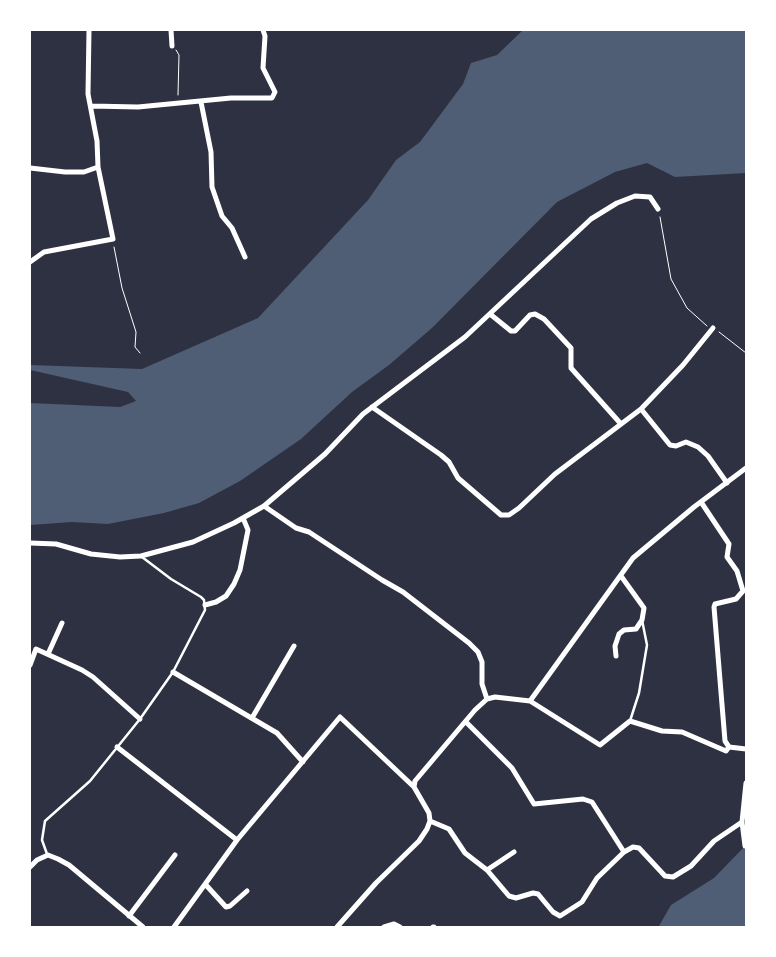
<!DOCTYPE html>
<html>
<head>
<meta charset="utf-8">
<style>
  body { margin:0 }
  #map { position:relative; width:776px; height:957px; overflow:hidden; background:#2d3142; font-family:Arial,sans-serif }
  canvas { display:block }
  .frame { position:absolute; inset:0; border:31px solid #fff; pointer-events:none }
</style>
</head>
<body>
<div id="map">
<canvas width="776" height="957"></canvas>
<div class="frame"></div>
</div>
<script>
const ctx = document.querySelector('canvas').getContext('2d');
ctx.lineJoin = 'round';
function fill(path, color) { ctx.fillStyle = color; ctx.fill(path, 'evenodd'); }
const shape = rows => new Path2D(rows.map(r => 'M' + r).join(''));
function stroke(path, color, width, dash) { ctx.strokeStyle = color; ctx.lineWidth = width; ctx.lineCap = dash ? 'butt' : 'round'; ctx.setLineDash(dash || []); ctx.stroke(path); }
fill(shape([
  [523,30,746,30,746,173,675,177,647,163,615,172,557,202,432,328,389,365,352,392,301,439,240,481,199,503,164,513,108,524,72,522,30,525,30,403,120,407,136,401,128,392,30,370,30,365,142,369,258,318,368,200,396,160,420,142,463,84,471,63,497,55],
  [746,845,746,927,655,927,659,926,671,905,714,878]
]), '#4f5d75');
stroke(shape([
  [176,50,179,55,178,95],
  [660,217,671,279,687,308,707,326],
  [114,247,122,288,136,332,135,347,140,353],
  [719,332,746,353]
]), '#fff', 1);
stroke(shape([
  [630,721,639,693,647,645,642,620],
  [47,854,42,840,45,821,90,781,140,719,173,672,205,610,204,600,201,597,171,579,142,557]
]), '#fff', 2.5);
stroke(shape([
  [171,30,172,46],
  [201,102,211,152,212,187,222,216,232,228,245,257],
  [91,106,138,107,231,98,272,98,275,92,263,68,265,36,263,30],
  [30,168,65,172,84,172,98,167,97,141,88,94,89,30],
  [30,262,44,252,113,239,98,167],
  [490,314,511,331,515,331,530,315,535,314,544,319,571,348,571,368,621,424],
  [372,407,441,455,449,462,458,478,501,515,509,515,519,508,555,474,641,409,670,445,676,446,686,442,698,447,708,456,727,483],
  [641,409,683,365,713,328],
  [701,502,729,544,727,557,737,571,743,591,736,599,715,604,714,607,725,741,729,747,746,749],
  [264,506,296,528,309,532,382,580,403,592,469,643,478,652,482,662,482,684,487,699],
  [30,543,56,544,91,554,120,557,141,556,193,542,234,523,264,506,325,454,363,414,465,337,591,219,617,203,635,196,650,197,658,209],
  [205,605,216,602,226,596,234,584,240,570,248,530,243,518],
  [48,654,62,623],
  [616,656,615,646,619,634,624,630,636,629,642,620,644,608,621,576],
  [30,665,36,649,82,670,93,677,140,719],
  [173,672,277,733,303,762],
  [530,701,600,745,630,721,662,731,682,732,726,751,729,747],
  [252,718,294,646],
  [466,722,512,768,534,804,583,799,592,802,624,852],
  [117,747,237,840],
  [430,821,449,829,465,853,487,870,509,896,516,898,533,893,538,894,553,912,560,916,582,902,597,878,624,852,633,847,639,848,665,876,673,877,691,866,714,841,742,822],
  [745,846,742,822,746,783],
  [30,867,37,860,48,855,58,859,69,865,143,927],
  [487,870,514,852],
  [206,885,226,907,230,906,247,891],
  [129,916,175,855],
  [174,927,237,840,340,717,414,787],
  [337,927,376,883,419,841,427,829,430,821,429,813,414,787,415,781,475,710,487,699,495,697,530,701,633,558,694,507,746,468],
  [384,927,394,924,400,927],
  [433,927,434,927]
]), '#fff', 5);
</script>
</body>
</html>
